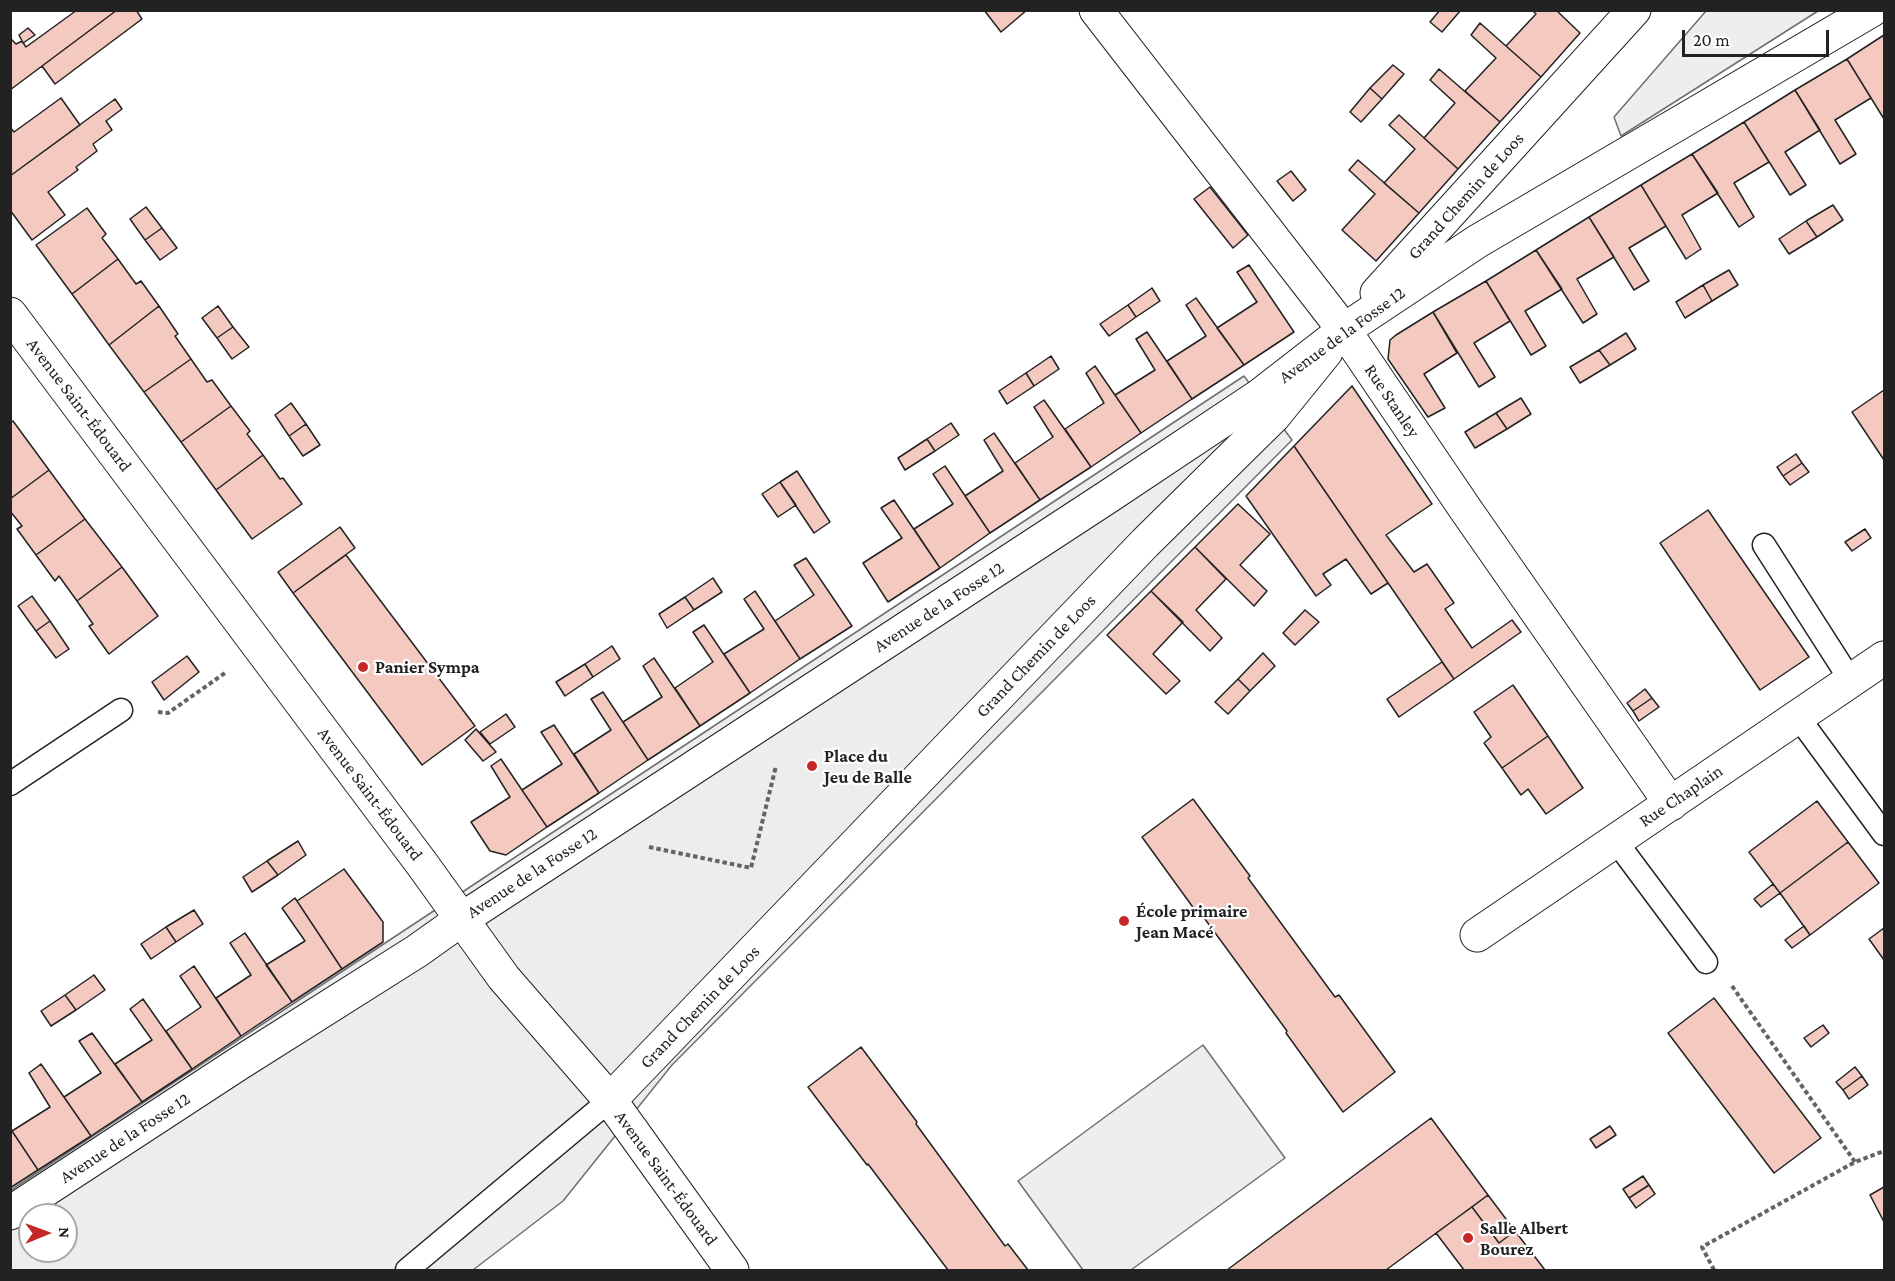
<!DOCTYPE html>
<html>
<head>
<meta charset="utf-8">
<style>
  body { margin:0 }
  #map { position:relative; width:1895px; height:1281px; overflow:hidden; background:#fff; font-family:"Crimson Pro",serif }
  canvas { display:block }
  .frame { position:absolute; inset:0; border:12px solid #222; pointer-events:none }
  .north { position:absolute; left:18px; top:1203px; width:60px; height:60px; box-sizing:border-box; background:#fff; border:2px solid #a7a7a7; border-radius:50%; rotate:89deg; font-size:16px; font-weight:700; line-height:24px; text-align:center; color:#222 }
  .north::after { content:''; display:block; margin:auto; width:21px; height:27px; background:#c62828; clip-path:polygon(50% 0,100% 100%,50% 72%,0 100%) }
  .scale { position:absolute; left:1682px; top:30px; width:147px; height:27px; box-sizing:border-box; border:3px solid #222; border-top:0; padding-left:8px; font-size:18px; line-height:21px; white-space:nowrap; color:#222; -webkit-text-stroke:4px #fff; paint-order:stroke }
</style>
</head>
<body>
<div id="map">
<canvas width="1895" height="1281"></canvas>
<div class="frame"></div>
<div class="north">N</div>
<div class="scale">20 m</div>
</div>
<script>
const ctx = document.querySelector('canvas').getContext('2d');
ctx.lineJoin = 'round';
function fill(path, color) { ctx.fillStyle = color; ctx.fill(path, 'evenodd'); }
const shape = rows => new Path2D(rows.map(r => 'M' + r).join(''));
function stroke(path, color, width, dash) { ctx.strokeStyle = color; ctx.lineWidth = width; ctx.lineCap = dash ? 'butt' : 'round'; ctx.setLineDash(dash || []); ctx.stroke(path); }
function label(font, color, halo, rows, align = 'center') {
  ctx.font = font + ' "Crimson Pro",serif'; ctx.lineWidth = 4.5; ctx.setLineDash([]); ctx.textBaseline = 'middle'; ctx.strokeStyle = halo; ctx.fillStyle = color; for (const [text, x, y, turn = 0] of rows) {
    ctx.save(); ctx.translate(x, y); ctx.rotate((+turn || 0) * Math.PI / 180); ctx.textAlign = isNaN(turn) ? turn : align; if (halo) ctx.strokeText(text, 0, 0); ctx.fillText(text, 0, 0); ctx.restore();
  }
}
const green = shape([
  [1706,11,1818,11,1621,136,1614,117,1706,11],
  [1203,1045,1285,1158,1131,1270,1083,1270,1018,1181,1203,1045]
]);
fill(green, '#eee');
stroke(green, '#6f6f6f', 1.5);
const parking = shape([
  [1244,376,1292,440,672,1065,563,1201,473,1270,11,1270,11,1190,1244,376],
  [30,1215,66,1215,66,1251,30,1251,30,1215]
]);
fill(parking, '#ededed');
stroke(parking, '#6f6f6f', 1.5);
const building = shape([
  [77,10,117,10,10,90,10,38,16,44,22,41,26,47,77,10],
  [117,10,136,10,142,19,55,84,42,66,117,10],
  [984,10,1027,10,1001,32,984,10],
  [1440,10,1461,10,1442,32,1430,22,1440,10],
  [1532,10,1556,10,1580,33,1541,77,1506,46,1536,14,1532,10],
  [1480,23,1541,77,1500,122,1465,91,1496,58,1471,35,1480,23],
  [28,28,35,35,23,43,19,35,28,28],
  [1884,35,1884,119,1847,59,1884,35],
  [1847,59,1871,98,1835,120,1856,154,1840,164,1795,90,1847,59],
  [1393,65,1404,74,1382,99,1370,88,1393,65],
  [1439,69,1500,122,1458,169,1424,138,1455,103,1430,80,1439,69],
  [1370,88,1382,99,1361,122,1350,112,1370,88],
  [1795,90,1820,130,1785,152,1806,185,1790,195,1744,122,1795,90],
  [61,98,80,125,10,176,10,127,14,132,61,98],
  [115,99,122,109,106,121,112,130,93,144,97,151,76,167,78,170,48,192,65,215,32,240,10,210,10,176,115,99],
  [1399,115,1458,169,1419,213,1384,183,1415,149,1389,125,1399,115],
  [1744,122,1769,162,1734,183,1754,217,1739,227,1692,154,1744,122],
  [1692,154,1718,193,1682,215,1701,249,1686,259,1641,185,1692,154],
  [1358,160,1419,213,1376,261,1342,230,1375,194,1349,170,1358,160],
  [1291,171,1306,190,1293,201,1277,181,1291,171],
  [1641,185,1666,226,1629,248,1649,281,1634,290,1589,217,1641,185],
  [1210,187,1248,235,1233,248,1194,199,1210,187],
  [1833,205,1843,220,1817,237,1806,221,1833,205],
  [146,207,162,228,145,240,130,219,146,207],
  [87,208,106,234,102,238,118,259,72,294,36,245,87,208],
  [1589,217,1614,257,1577,279,1597,314,1583,323,1536,250,1589,217],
  [1806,221,1817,237,1789,254,1779,239,1806,221],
  [162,228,177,248,160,260,145,240,162,228],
  [1536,250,1562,289,1525,311,1546,346,1531,355,1486,281,1536,250],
  [118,259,136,284,141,281,159,306,109,345,72,294,118,259],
  [1249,265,1294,332,1244,365,1217,328,1257,302,1237,272,1249,265],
  [1729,270,1738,285,1712,301,1703,285,1729,270],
  [1486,281,1510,321,1474,343,1495,377,1479,387,1433,312,1486,281],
  [1703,285,1712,301,1685,318,1676,302,1703,285],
  [1152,288,1160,301,1136,317,1128,305,1152,288],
  [1196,298,1244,365,1192,399,1167,361,1206,336,1186,305,1196,298],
  [1128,305,1136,317,1109,336,1100,324,1128,305],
  [159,306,178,334,175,336,191,359,144,392,109,345,159,306],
  [218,306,233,327,217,338,202,318,218,306],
  [1433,312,1457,353,1424,374,1445,408,1428,417,1388,359,1390,340,1396,335,1433,312],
  [233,327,249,347,232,359,217,338,233,327],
  [1147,332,1192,399,1141,433,1115,395,1155,370,1136,339,1147,332],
  [1626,333,1636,349,1610,365,1599,350,1626,333],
  [1599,350,1610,365,1580,383,1570,367,1599,350],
  [1051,356,1059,369,1034,386,1026,373,1051,356],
  [191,359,207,382,212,380,231,406,181,442,144,392,191,359],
  [1095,366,1141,433,1091,467,1065,429,1104,403,1086,373,1095,366],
  [1026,373,1034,386,1007,404,999,391,1026,373],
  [1352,386,1432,504,1386,535,1414,572,1427,564,1454,603,1445,609,1472,648,1512,620,1521,632,1454,679,1294,446,1352,386],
  [1884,390,1884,460,1852,412,1884,390],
  [1521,398,1531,414,1507,429,1496,413,1521,398],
  [1044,400,1091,467,1040,500,1015,463,1053,437,1034,407,1044,400],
  [291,403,306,424,289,436,275,415,291,403],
  [231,406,250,431,247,434,263,455,216,490,181,442,231,406],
  [1496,413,1507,429,1475,448,1465,432,1496,413],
  [13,421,49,470,10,499,10,423,13,421],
  [951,423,959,435,935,451,927,439,951,423],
  [306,424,320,445,303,456,289,436,306,424],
  [994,433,1040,500,990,533,965,496,1003,471,984,440,994,433],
  [927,439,935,451,905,470,898,458,927,439],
  [1294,446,1388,583,1371,594,1346,559,1323,574,1331,585,1316,596,1246,496,1294,446],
  [1796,454,1802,463,1783,476,1777,467,1796,454],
  [263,455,280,479,283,478,302,504,252,539,216,490,263,455],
  [1802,463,1809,472,1790,485,1783,476,1802,463],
  [945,466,990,533,940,568,914,529,953,504,933,474,945,466],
  [49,470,85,519,36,555,17,529,22,526,10,511,10,499,49,470],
  [797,471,830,522,814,533,780,482,797,471],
  [780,482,796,505,778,517,762,494,780,482],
  [894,500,940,568,888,602,863,563,902,538,881,508,894,500],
  [1238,504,1270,534,1240,565,1267,591,1254,606,1195,547,1238,504],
  [1708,510,1809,657,1760,690,1660,543,1708,510],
  [85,519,122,567,77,601,59,576,55,581,36,555,85,519],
  [340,527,355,548,293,593,278,572,340,527],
  [1865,529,1871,538,1852,551,1845,542,1865,529],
  [1195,547,1226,579,1196,610,1222,638,1210,651,1151,591,1195,547],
  [346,555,475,726,422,765,293,593,346,555],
  [806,558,852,626,800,659,775,621,814,595,794,565,806,558],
  [122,567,158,616,109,654,89,626,93,624,77,601,122,567],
  [713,578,722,592,694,610,685,597,713,578],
  [755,591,800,659,750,693,724,654,764,629,744,599,755,591],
  [1151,591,1183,622,1153,654,1180,681,1166,694,1107,635,1151,591],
  [32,596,50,621,36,631,18,606,32,596],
  [685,597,694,610,667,628,659,614,685,597],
  [1305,610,1319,622,1295,645,1283,633,1305,610],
  [50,621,69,649,56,658,36,631,50,621],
  [704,625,750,693,700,726,675,688,713,662,693,632,704,625],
  [612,646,620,659,593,677,585,664,612,646],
  [1263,653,1275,666,1250,691,1238,679,1263,653],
  [187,656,199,672,164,700,152,682,187,656],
  [654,658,700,726,648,760,623,722,662,697,643,666,654,658],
  [1442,662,1454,679,1399,717,1387,699,1442,662],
  [585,664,593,677,565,696,556,682,585,664],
  [1238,679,1250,691,1228,714,1215,702,1238,679],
  [1513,685,1548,736,1502,768,1484,743,1491,737,1474,712,1513,685],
  [1645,689,1652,698,1633,711,1627,703,1645,689],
  [603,692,648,760,599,793,574,754,611,730,591,699,603,692],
  [1652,698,1659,707,1639,721,1633,711,1652,698],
  [506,714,515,727,490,744,480,732,506,714],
  [554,725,599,793,547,827,522,790,562,764,541,732,554,725],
  [476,729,496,752,483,761,465,740,476,729],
  [1548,736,1583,788,1546,814,1528,789,1521,795,1502,768,1548,736],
  [501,759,547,827,506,855,490,851,471,822,510,797,491,766,501,759],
  [1193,799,1250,876,1248,878,1335,997,1339,995,1395,1072,1343,1112,1286,1033,1287,1031,1202,915,1200,917,1142,837,1193,799],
  [1817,801,1848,842,1780,893,1749,852,1817,801],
  [298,841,306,855,278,875,267,861,298,841],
  [1848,842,1879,883,1810,935,1780,893,1848,842],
  [267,861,278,875,252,892,243,877,267,861],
  [344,869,383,922,383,942,342,969,297,901,344,869],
  [1773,884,1780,893,1761,907,1754,899,1773,884],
  [295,898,342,969,292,1002,266,965,305,941,282,908,295,898],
  [194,910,203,924,176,942,166,927,194,910],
  [1804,926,1810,935,1792,948,1785,940,1804,926],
  [166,927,176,942,151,959,141,944,166,927],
  [1884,928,1884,960,1869,939,1884,928],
  [245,933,292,1002,241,1036,216,998,251,975,230,943,245,933],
  [194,966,241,1036,192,1069,166,1031,201,1007,180,976,194,966],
  [94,975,105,990,76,1010,65,995,94,975],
  [65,995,76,1010,51,1026,41,1011,65,995],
  [1714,998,1821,1138,1774,1173,1668,1033,1714,998],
  [143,999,192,1069,142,1102,115,1064,152,1040,130,1009,143,999],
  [1823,1025,1829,1033,1811,1047,1804,1038,1823,1025],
  [92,1033,142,1102,91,1136,64,1097,101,1073,79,1041,92,1033],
  [861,1047,917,1122,916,1124,1005,1246,1008,1244,1028,1270,948,1270,868,1164,867,1165,808,1087,861,1047],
  [41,1064,91,1136,38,1170,12,1131,50,1107,29,1073,41,1064],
  [1855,1067,1862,1076,1843,1090,1836,1082,1855,1067],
  [1862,1076,1868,1085,1849,1099,1843,1090,1862,1076],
  [1431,1118,1488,1195,1386,1270,1227,1270,1431,1118],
  [1610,1126,1616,1135,1596,1148,1590,1139,1610,1126],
  [10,1128,38,1170,10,1188,10,1128],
  [1643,1176,1649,1185,1629,1198,1623,1189,1643,1176],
  [1649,1185,1655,1194,1636,1208,1629,1198,1649,1185],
  [1884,1187,1884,1222,1870,1195,1884,1187],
  [1488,1195,1515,1231,1499,1243,1472,1207,1488,1195],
  [1472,1207,1499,1243,1515,1231,1545,1270,1464,1270,1436,1233,1472,1207]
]);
fill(building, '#f3c9c0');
stroke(building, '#222', 1.5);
const service = shape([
  [1764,545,1851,681],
  [1798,717,1884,834],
  [10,784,121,710],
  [1615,840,1706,962],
  [407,1270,610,1100]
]);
const pedestrian = shape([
  [610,1100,1145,543,1274,416,1326,352]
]);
const minor = shape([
  [1096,10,1344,330,1466,510,1671,804],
  [1377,293,1634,10],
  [10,314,422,864,504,978,610,1100,732,1270],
  [1477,935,1884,658],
  [10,1213,238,1064,417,951,462,919,1109,496,1259,396,1344,330,1478,241,1872,10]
]);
stroke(service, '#222', 25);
stroke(pedestrian, '#222', 35);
stroke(minor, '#222', 35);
stroke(shape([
  [158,712,168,713,225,673],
  [649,847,751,868,776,766],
  [1732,986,1855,1162],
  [1714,1270,1702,1247,1855,1162,1884,1151]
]), '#646464', 4, [4.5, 3]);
stroke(service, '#fff', 22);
stroke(pedestrian, '#fff', 33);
stroke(minor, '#fff', 33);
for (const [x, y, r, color] of [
  [363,667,6,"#c62828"],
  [812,766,6,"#c62828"],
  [1124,921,6,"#c62828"],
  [1468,1238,6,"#c62828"]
]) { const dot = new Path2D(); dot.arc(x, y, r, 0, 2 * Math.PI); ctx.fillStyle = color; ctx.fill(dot); stroke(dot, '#fff', 2); }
label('18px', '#222', '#fff', [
  ["Grand Chemin de Loos",1466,196,-48],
  ["Avenue de la Fosse 12",1342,335,-36],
  ["Rue Stanley",1392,401,56],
  ["Avenue Saint-Édouard",79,405,53],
  ["Avenue de la Fosse 12",939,607,-33],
  ["Grand Chemin de Loos",1036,656,-46],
  ["Avenue Saint-Édouard",370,794,53],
  ["Rue Chaplain",1681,796,-34],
  ["Avenue de la Fosse 12",532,873,-33],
  ["Grand Chemin de Loos",700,1007,-46],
  ["Avenue de la Fosse 12",125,1138,-33],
  ["Avenue Saint-Édouard",666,1178,54]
]);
label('bold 18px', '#222', '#fff', [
  ["Panier Sympa",375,667],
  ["Place du",824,756],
  ["Jeu de Balle",824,777],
  ["École primaire",1136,911],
  ["Jean Macé",1136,932],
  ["Salle Albert",1480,1228],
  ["Bourez",1480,1249]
], 'left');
</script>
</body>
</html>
